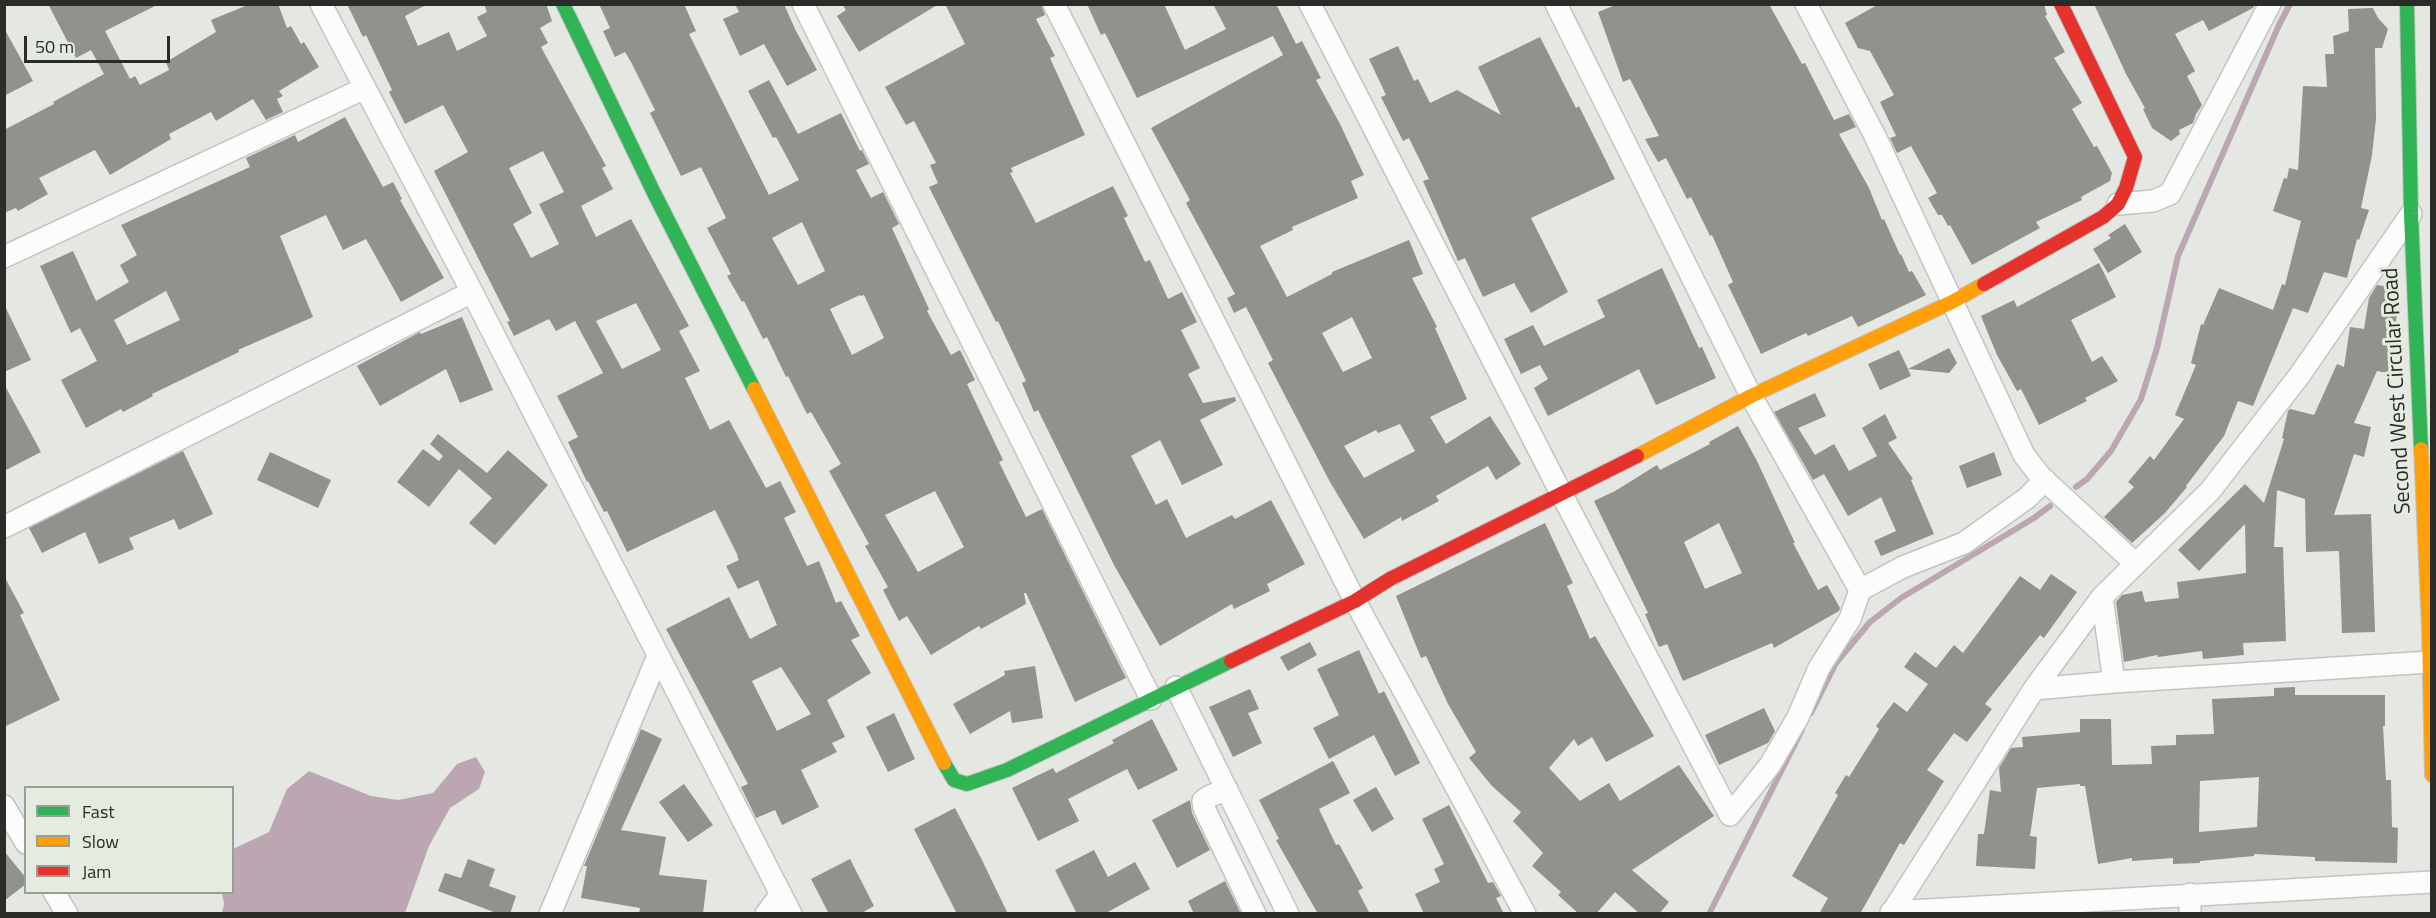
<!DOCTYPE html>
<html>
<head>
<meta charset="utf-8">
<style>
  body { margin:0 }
  #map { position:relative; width:2436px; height:918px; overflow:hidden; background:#e5e8e2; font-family:"Titillium Web",sans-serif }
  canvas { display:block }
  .frame { position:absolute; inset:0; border:6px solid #2a2c28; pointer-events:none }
  .legend { position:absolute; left:24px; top:786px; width:210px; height:108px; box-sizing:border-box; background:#e5ebdf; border:2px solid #9a9f96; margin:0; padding:8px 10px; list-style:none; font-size:18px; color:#2a2c28 }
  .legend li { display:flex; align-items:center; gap:12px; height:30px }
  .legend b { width:30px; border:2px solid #9a9f96 }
  .scale { position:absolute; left:24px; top:36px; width:146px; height:27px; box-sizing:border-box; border:3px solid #2a2c28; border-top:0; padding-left:8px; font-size:18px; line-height:21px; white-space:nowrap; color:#2a2c28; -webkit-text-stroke:4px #e5ebdf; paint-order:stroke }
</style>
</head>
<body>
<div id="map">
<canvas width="2436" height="918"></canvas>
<div class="frame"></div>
<ul class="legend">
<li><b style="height:8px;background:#30b455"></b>Fast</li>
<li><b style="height:8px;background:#ff9f0a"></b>Slow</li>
<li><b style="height:8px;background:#e5322d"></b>Jam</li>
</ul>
<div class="scale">50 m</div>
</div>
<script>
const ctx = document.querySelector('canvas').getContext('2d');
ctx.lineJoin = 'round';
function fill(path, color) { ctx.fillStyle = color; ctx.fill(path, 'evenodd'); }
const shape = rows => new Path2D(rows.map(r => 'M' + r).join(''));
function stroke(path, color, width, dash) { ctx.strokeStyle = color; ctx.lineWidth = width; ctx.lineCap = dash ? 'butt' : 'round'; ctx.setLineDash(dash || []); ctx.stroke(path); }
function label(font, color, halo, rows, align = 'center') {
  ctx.font = font + ' "Titillium Web",sans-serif'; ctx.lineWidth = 6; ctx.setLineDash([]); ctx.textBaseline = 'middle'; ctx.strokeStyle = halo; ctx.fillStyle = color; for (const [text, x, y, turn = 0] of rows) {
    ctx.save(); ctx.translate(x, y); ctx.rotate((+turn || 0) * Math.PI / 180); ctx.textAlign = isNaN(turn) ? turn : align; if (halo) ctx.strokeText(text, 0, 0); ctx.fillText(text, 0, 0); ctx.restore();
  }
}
fill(shape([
  [476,757,485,772,479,789,450,808,429,846,405,913,222,913,224,904,222,893,232,892,233,849,269,832,287,789,309,771,371,796,398,800,433,793,457,764]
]), '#bba6b2');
stroke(shape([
  [2076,487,2087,479,2111,451,2141,399,2157,348,2178,256,2279,25,2290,4],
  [1811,713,1836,663,1870,622,1901,598,2034,518,2050,506],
  [1709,914,1802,730]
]), '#bba6b2', 6);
fill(shape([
  [48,4,159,4,105,31,130,79,135,76,140,85,169,70,166,62,216,32,211,20,250,4,278,4,287,28,291,26,301,44,304,42,319,67,279,91,283,96,277,99,283,112,266,120,253,99,216,121,211,112,169,134,171,139,110,175,95,150,39,178,48,194,18,211,16,208,4,213,4,130,54,104,53,102,104,74,91,50,76,58],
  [347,4,428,4,405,16,418,46,449,32,457,51,487,36,477,17,487,12,484,4,546,4,552,21,540,28,548,43,541,47,606,166,602,168,613,189,581,206,596,237,631,219,689,326,679,331,700,371,685,378,710,430,729,420,766,488,780,481,796,512,784,518,807,566,819,561,836,603,841,601,860,636,851,640,871,673,827,700,845,737,832,743,837,752,801,770,819,807,782,825,775,810,756,818,741,787,748,784,666,629,729,597,750,639,777,625,758,580,738,589,726,566,739,560,737,556,738,556,715,510,627,552,607,511,604,512,588,481,587,482,568,442,578,437,557,396,603,373,575,321,556,331,549,319,514,336,507,322,510,321,434,171,468,152,443,105,405,124,389,92,392,90,366,35,363,37],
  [543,151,564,192,539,204,559,244,531,258,513,224,532,213,509,168],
  [636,303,661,350,622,369,596,321],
  [781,667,811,714,777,731,752,681],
  [599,4,684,4,696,31,689,34,769,195,799,180,776,137,773,138,748,91,769,80,798,134,841,113,860,151,862,150,869,164,856,170,871,198,883,192,899,224,892,228,929,309,927,311,951,355,960,350,975,380,967,384,1003,460,999,462,1026,517,1042,509,1126,678,1075,702,1026,593,1024,593,1026,604,981,629,979,626,931,655,907,616,899,621,883,590,888,587,865,546,869,544,829,471,841,464,811,412,807,414,788,376,786,377,767,337,763,339,744,301,742,302,727,276,731,274,707,228,726,218,701,167,681,176,650,113,655,110,631,62,625,52,615,57,603,31,610,28],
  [802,222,825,271,798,285,772,238],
  [860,295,861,296,864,295,884,338,852,355,830,309],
  [935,491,964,547,918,572,885,515],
  [735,4,784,4,795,29,817,70,787,86,764,44,740,56,723,19,739,12],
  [842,4,939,4,859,52,837,16,846,10],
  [945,4,1041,4,1045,15,1036,19,1055,56,1050,58,1085,135,1011,168,1013,172,1010,173,1036,223,1113,186,1128,216,1124,218,1145,262,1150,260,1168,299,1182,292,1197,322,1181,330,1200,368,1188,374,1203,403,1235,397,1236,401,1200,420,1223,465,1182,485,1160,440,1131,456,1156,505,1167,499,1186,538,1232,515,1235,519,1271,500,1305,564,1267,584,1270,591,1234,609,1232,604,1160,646,1114,565,1038,410,1034,412,1022,383,1026,381,998,321,996,322,929,187,938,183,930,165,936,163,914,121,906,125,885,87,965,44],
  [1087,4,1164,4,1185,50,1226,29,1213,4,1276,4,1296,44,1302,41,1321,78,1316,80,1340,124,1364,175,1351,181,1358,198,1292,227,1293,230,1260,246,1287,297,1332,274,1332,272,1409,240,1423,274,1412,278,1437,327,1435,328,1467,399,1430,417,1446,444,1490,416,1521,464,1496,480,1488,466,1436,496,1439,501,1402,521,1401,517,1364,539,1330,482,1268,363,1273,360,1246,307,1234,313,1227,298,1235,294,1186,203,1190,200,1151,128,1283,55,1273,36,1137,98,1105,33,1101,35],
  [1352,317,1372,358,1343,372,1322,333],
  [1400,424,1415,451,1364,478,1344,446,1376,430,1378,433],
  [1618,4,1769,4,1802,64,1805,63,1834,120,1849,114,1856,127,1839,134,1869,188,1882,220,1884,219,1900,255,1901,254,1909,272,1912,271,1926,295,1858,327,1852,316,1808,336,1806,333,1761,354,1728,285,1733,282,1712,235,1710,236,1691,197,1687,199,1666,158,1658,162,1645,139,1659,136,1630,79,1623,82,1598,12],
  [1879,4,2044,4,2047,15,2045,16,2065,52,2054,58,2082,103,2072,109,2094,147,2097,146,2112,173,2110,181,2081,197,2082,200,2036,222,2040,228,1972,265,1950,225,1948,226,1942,215,1938,215,1928,198,1937,193,1911,146,1897,153,1890,138,1896,136,1880,102,1894,95,1870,51,1858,48,1845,23],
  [2094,4,2255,4,2253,8,2209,31,2203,20,2175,34,2195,71,2187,76,2202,105,2196,114,2193,123,2179,130,2180,134,2171,141,2152,128,2143,109,2145,108,2126,74],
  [2373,8,2378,18,2388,29,2382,48,2375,48,2376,119,2372,155,2361,208,2369,210,2359,240,2357,239,2347,278,2324,272,2308,313,2293,308,2253,406,2238,401,2224,436,2186,486,2187,487,2165,513,2132,543,2104,517,2134,487,2128,482,2150,456,2154,460,2184,419,2175,415,2196,365,2191,363,2201,324,2203,325,2219,288,2273,310,2282,284,2285,285,2301,221,2273,211,2284,178,2287,179,2289,168,2298,170,2303,86,2327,87,2325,54,2334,54,2333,36,2349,31,2348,9],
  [4,28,33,81,4,96],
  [1540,37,1576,108,1579,106,1615,179,1531,218,1568,292,1531,313,1514,283,1483,297,1465,258,1458,261,1423,181,1429,179,1409,138,1403,141,1381,97,1386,95,1369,59,1398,46,1414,81,1418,79,1430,103,1457,90,1501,115,1478,67],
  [345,117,383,187,393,182,402,199,400,200,444,278,401,302,366,239,343,250,326,215,280,236,313,317,238,350,239,352,152,394,153,396,123,412,121,409,86,428,61,380,97,361,80,328,71,333,40,266,73,251,96,301,129,282,120,265,137,255,121,225,250,167,246,158,295,135,298,142],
  [166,291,180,320,127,345,114,320],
  [2125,224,2142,252,2108,273,2093,249,2111,238,2108,235],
  [2099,263,2116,297,2071,320,2092,362,2102,356,2118,381,2085,398,2087,401,2039,425,2021,389,2017,391,1997,355,1981,316,2014,300,2017,307],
  [1662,268,1699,348,1702,347,1716,378,1656,405,1639,369,1548,416,1534,388,1548,379,1540,365,1521,374,1504,339,1533,325,1544,346,1605,317,1597,300],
  [2377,285,2397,288,2398,308,2388,373,2377,371,2354,423,2371,427,2364,457,2354,454,2334,515,2371,514,2375,632,2342,633,2339,551,2306,552,2305,499,2277,490,2274,547,2283,547,2286,641,2243,643,2244,655,2203,659,2202,651,2158,657,2157,655,2124,662,2116,602,2122,595,2142,591,2145,602,2179,598,2177,582,2246,573,2245,524,2199,571,2178,550,2245,484,2264,503,2284,439,2282,438,2288,411,2290,409,2314,415,2337,364,2344,367,2350,327,2364,329,2369,298],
  [4,304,31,360,4,372],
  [462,317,493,390,460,403,446,369,380,406,357,366,420,332,421,334],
  [1949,348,1957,363,1949,373,1908,369,1911,376,1880,390,1868,364,1899,350,1908,369],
  [4,384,41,452,4,471],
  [1815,393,1826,416,1798,428,1815,455,1834,444,1849,471,1877,456,1862,428,1885,414,1897,438,1888,443,1913,479,1911,480,1934,534,1881,556,1874,541,1896,531,1881,497,1848,516,1824,474,1813,480,1774,412],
  [1738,426,1757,461,1795,543,1793,543,1818,590,1827,585,1840,608,1839,611,1774,648,1772,643,1683,681,1667,644,1659,647,1645,614,1648,613,1594,501,1615,491,1657,465,1660,470,1710,444,1709,442],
  [1719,523,1742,573,1705,589,1684,542],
  [438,434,487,473,508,450,548,485,495,545,469,523,492,498,459,469,429,507,397,482,423,449,439,461,443,456,430,444],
  [183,451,213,514,179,530,174,519,129,538,134,549,99,564,85,532,42,553,29,528],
  [270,452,331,480,318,508,257,480],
  [1994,452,2002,475,1967,488,1959,466],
  [1545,523,1573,583,1567,586,1590,639,1595,636,1654,736,1606,762,1592,737,1578,746,1574,739,1549,768,1580,801,1609,783,1620,801,1679,765,1714,816,1632,870,1669,902,1659,914,1640,914,1615,892,1596,914,1579,914,1558,895,1561,892,1532,866,1543,853,1513,821,1521,812,1492,786,1469,758,1476,752,1448,704,1426,656,1421,658,1396,596],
  [2051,574,2077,592,2044,638,2040,635,1985,704,1992,709,1967,742,1954,733,1927,770,1944,781,1904,845,1900,843,1860,914,1819,914,1828,898,1792,876,1838,795,1835,793,1846,775,1849,777,1879,729,1876,726,1894,702,1907,712,1928,684,1904,667,1915,652,1936,668,1954,645,1963,653,2020,576,2040,590],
  [4,576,24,613,20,615,60,700,4,727],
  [1310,642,1317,655,1288,671,1280,657],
  [1359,650,1379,694,1384,691,1420,763,1395,776,1374,735,1329,759,1313,728,1339,715,1317,669],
  [1035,666,1043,718,1012,723,1010,711,970,734,953,704,1005,675,1004,671],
  [2295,687,2295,695,2385,695,2385,726,2383,726,2386,780,2391,780,2392,827,2398,828,2397,863,2315,861,2315,857,2254,854,2254,856,2200,861,2200,863,2173,864,2173,858,2132,861,2132,858,2098,864,2085,786,2080,786,2080,784,2037,788,2030,836,2037,837,2035,869,1976,866,1978,834,1984,834,1990,790,2001,792,1999,768,2011,748,2023,747,2022,737,2080,732,2080,719,2111,719,2112,765,2152,764,2151,746,2176,745,2176,735,2214,734,2212,699,2274,696,2274,688],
  [2259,777,2257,827,2199,832,2200,781],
  [1250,689,1259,709,1248,713,1262,743,1233,757,1209,707],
  [1764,708,1775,731,1768,743,1719,765,1705,735],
  [894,713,915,759,888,772,866,727],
  [1152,719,1178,770,1138,790,1127,769,1068,799,1079,821,1038,841,1012,788,1053,768,1056,773,1114,743,1112,740],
  [641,729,662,739,621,830,666,837,659,875,707,880,703,914,639,914,640,908,581,898,587,866,584,866],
  [1333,761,1350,793,1319,809,1336,845,1339,844,1363,888,1358,891,1370,914,1318,914,1276,840,1279,839,1259,800],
  [684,784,713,825,688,842,659,802],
  [1376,787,1394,819,1372,832,1353,800],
  [1190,800,1192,813,1210,850,1177,868,1152,820],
  [1449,805,1488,883,1493,882,1501,896,1496,898,1504,914,1424,914,1415,894,1440,882,1434,869,1444,864,1422,819],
  [955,808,981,858,1008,914,957,914,914,829],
  [1094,850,1108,877,1135,862,1150,889,1104,914,1077,914,1055,870],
  [4,851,26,878,26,884,4,901],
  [468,859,495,869,489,886,516,896,510,914,499,914,438,891,445,873,461,878],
  [850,859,874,906,860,914,829,914,811,879],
  [1225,881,1241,914,1194,914,1188,901]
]), '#8f938b');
const street = shape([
  [321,4,472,292,791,914],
  [803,4,1151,699],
  [1054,4,1355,601,1525,914],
  [1310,4,1562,495,1730,815,1770,765,1798,717,1819,668,1850,619,1860,590,1903,567,1964,543,2027,498,2045,480],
  [1556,4,1751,396,1860,590],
  [1806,4,1875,136,2024,455,2041,477,2136,564],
  [2118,204,2153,201,2170,194,2270,4],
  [4,257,365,88],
  [4,527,472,292],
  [2102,597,2114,682],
  [1176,687,1288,914],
  [2034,689,2114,682,2430,662],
  [1227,789,1208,797,1203,801,1204,808,1255,914],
  [4,806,26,843],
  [54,892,67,914],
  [1891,912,2432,882],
  [550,914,658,656],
  [766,914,781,894],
  [1891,914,2034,689,2102,597,2210,491,2299,376,2411,214],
  [2190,914,2190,894]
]);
const fast = shape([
  [563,4,654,193,754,389],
  [2407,4,2411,214,2421,449],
  [944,763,954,780,967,784,1007,770,1231,661]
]);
const slow = shape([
  [754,389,944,763],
  [2421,449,2429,630,2432,775],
  [1637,456,1751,396,1952,302,1984,284]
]);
const jam = shape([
  [1984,284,2103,217,2118,204,2126,188,2135,157,2061,4],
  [1231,661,1355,601,1390,579,1637,456]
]);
stroke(street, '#c2c4bf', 24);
stroke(fast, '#c2c4bf', 16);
stroke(slow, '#c2c4bf', 16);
stroke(jam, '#c2c4bf', 16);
stroke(street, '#fbfcfb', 21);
stroke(fast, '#30b455', 14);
stroke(slow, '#ff9f0a', 14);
stroke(jam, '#e5322d', 14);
label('22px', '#2a2c28', '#e5ebdf', [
  ["Second West Circular Road",2398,391,-93]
]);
</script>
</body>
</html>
